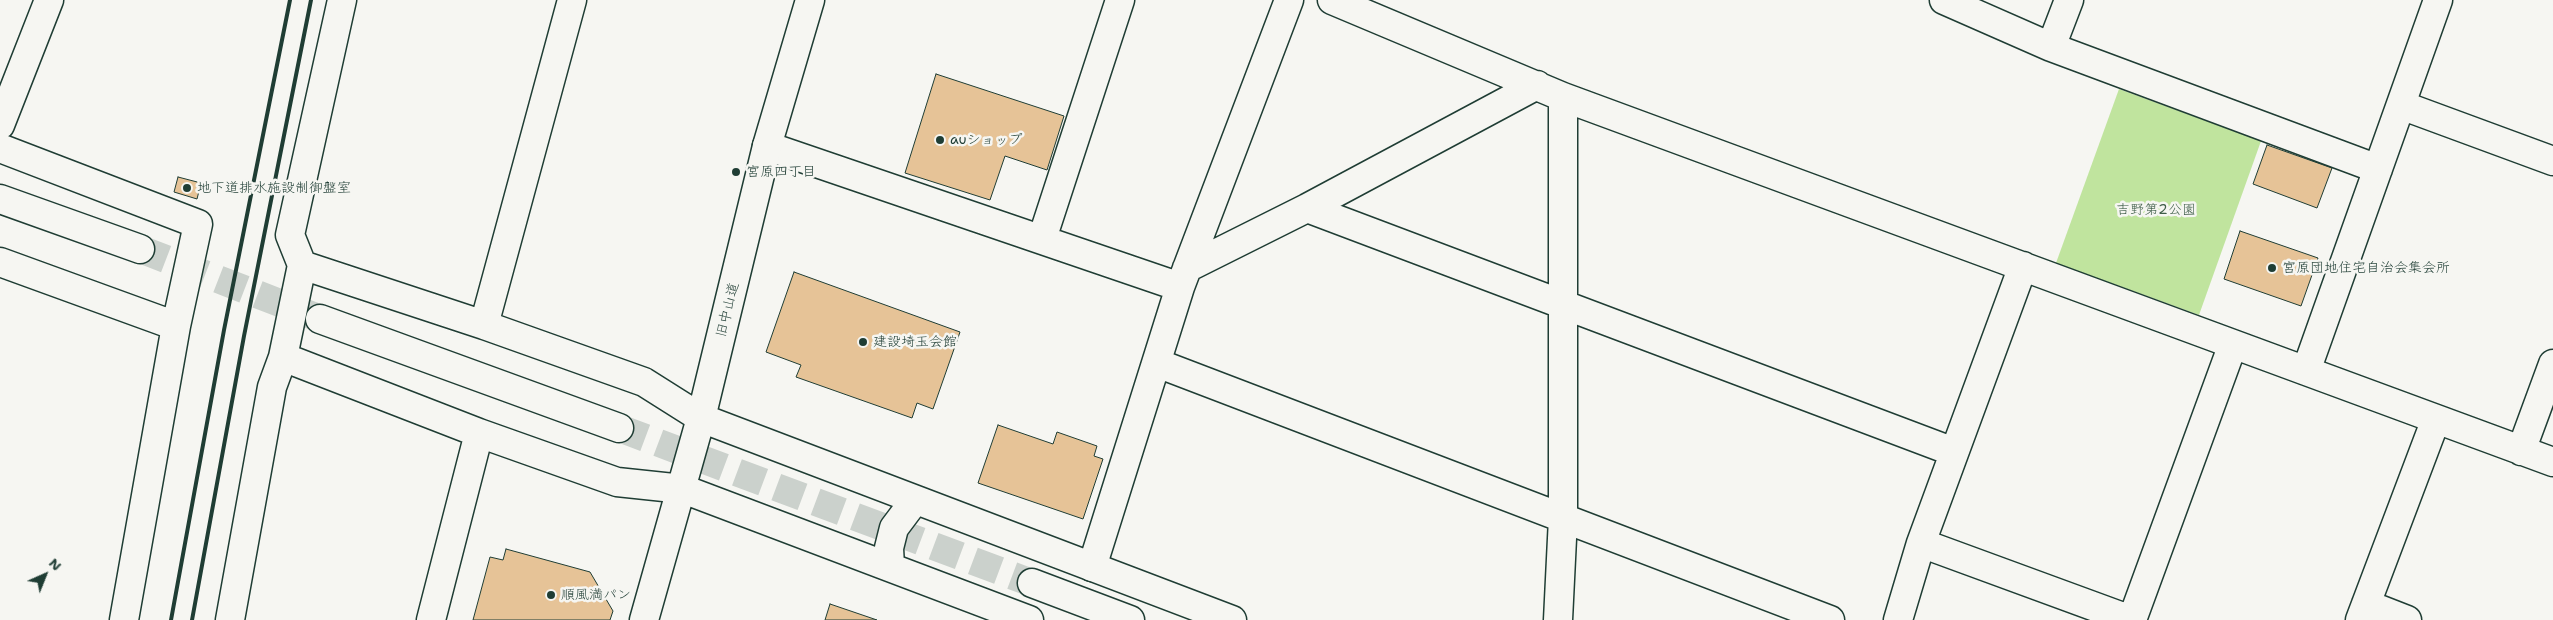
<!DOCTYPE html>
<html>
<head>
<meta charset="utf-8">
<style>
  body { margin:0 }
  #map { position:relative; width:2553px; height:620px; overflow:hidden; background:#f6f6f2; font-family:"Shantell Sans",sans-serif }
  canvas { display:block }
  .north { position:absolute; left:20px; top:550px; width:50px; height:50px; -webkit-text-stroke:4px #f6f6f2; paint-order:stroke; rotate:44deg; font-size:14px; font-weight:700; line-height:20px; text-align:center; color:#1f3d34 }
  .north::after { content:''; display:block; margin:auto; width:18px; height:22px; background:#1f3d34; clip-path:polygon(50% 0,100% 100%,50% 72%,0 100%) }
</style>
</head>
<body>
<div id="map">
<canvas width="2553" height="620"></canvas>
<div class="north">N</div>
</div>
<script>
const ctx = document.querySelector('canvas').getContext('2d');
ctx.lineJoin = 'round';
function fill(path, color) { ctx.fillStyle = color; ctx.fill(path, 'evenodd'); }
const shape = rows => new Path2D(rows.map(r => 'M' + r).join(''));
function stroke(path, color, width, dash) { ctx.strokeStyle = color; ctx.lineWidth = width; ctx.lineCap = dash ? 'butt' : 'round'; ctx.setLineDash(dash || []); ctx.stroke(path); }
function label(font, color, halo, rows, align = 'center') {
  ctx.font = font + ' "Shantell Sans","Klee One",sans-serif'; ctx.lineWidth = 5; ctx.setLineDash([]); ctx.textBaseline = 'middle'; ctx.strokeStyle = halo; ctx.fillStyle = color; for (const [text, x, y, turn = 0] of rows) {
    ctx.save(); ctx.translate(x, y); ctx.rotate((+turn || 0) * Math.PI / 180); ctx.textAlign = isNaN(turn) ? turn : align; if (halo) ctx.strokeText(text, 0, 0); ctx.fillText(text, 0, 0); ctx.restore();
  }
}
fill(shape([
  [2119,89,2261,141,2199,315,2056,263]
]), '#c0e49e');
const building = shape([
  [936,74,1064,116,1047,170,1005,156,990,200,905,173,936,74],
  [2267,145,2332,168,2317,208,2253,184,2267,145],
  [178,177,201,183,197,199,174,192,178,177],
  [2240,231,2318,258,2301,306,2224,279,2240,231],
  [794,272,960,332,933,409,917,403,912,418,796,377,801,365,766,352,794,272],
  [998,425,1053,444,1057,432,1097,446,1094,456,1103,459,1083,519,978,483,998,425],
  [506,549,590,572,613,611,610,620,473,620,490,557,503,560,506,549],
  [830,604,877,620,825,620,830,604]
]);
fill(building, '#e6c397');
stroke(building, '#1f3d34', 1);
stroke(shape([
  [140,249,316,317],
  [619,428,1032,583]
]), '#cbd1cc', 28, [28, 14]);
const street = shape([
  [1332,0,1563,97,2553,462],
  [1944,0,2051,47,2069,0],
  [2051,47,2378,169],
  [2401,105,2553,161],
  [0,125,49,0],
  [767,146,1180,287],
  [0,148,198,224,176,326],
  [1307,208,1954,452],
  [1042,239,1120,0],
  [0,262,176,326,124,620],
  [302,265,484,325,644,382,701,418],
  [1187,268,1307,208,1537,85],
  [484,325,572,0],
  [283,357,479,433,617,482,683,489],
  [1157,363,1830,620],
  [2306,371,2438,0],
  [2521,451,2553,364],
  [1921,543,2131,620],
  [1092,567,1180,287,1289,0],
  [2366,604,2407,620],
  [230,620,272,387,283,357,302,265,290,235,342,0],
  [431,620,479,433],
  [1558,620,1563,518,1563,97],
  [1898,620,1921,543,2023,266],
  [2132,620,2233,344],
  [2360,620,2436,419]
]);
const secondary = shape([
  [0,199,140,249],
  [320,319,619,428],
  [701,418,1232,620],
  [683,489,1029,620],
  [890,567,889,548,894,528,915,500],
  [1032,583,1130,620],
  [644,620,701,418,767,146,810,0]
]);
stroke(street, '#1f3d34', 31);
stroke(secondary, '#1f3d34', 31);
stroke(street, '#f6f6f2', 28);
stroke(secondary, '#f6f6f2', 28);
stroke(shape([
  [171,620,224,330,290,0],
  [192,620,244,336,311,0]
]), '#1f3d34', 4);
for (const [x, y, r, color] of [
  [940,140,5,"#1f3d34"],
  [736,172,5,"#1f3d34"],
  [187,188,5,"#1f3d34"],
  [2272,268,5,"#1f3d34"],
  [863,342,5,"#1f3d34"],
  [551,595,5,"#1f3d34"]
]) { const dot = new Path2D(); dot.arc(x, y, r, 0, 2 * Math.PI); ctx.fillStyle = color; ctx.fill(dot); stroke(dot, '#f6f6f2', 2); }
label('14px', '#1f3d34', '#f6f6f2', [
  ["auショップ",950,140],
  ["宮原四丁目",746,172],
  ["地下道排水施設制御盤室",197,188],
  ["宮原団地住宅自治会集会所",2282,268],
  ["建設埼玉会館",873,342],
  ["順風満パン",561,595]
], 'left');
label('14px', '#3f5e49', '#f6f6f2', [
  ["吉野第2公園",2156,210]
]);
label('14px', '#1f3d34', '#f6f6f2', [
  ["旧中山道",728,310,-76]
]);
</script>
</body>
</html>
